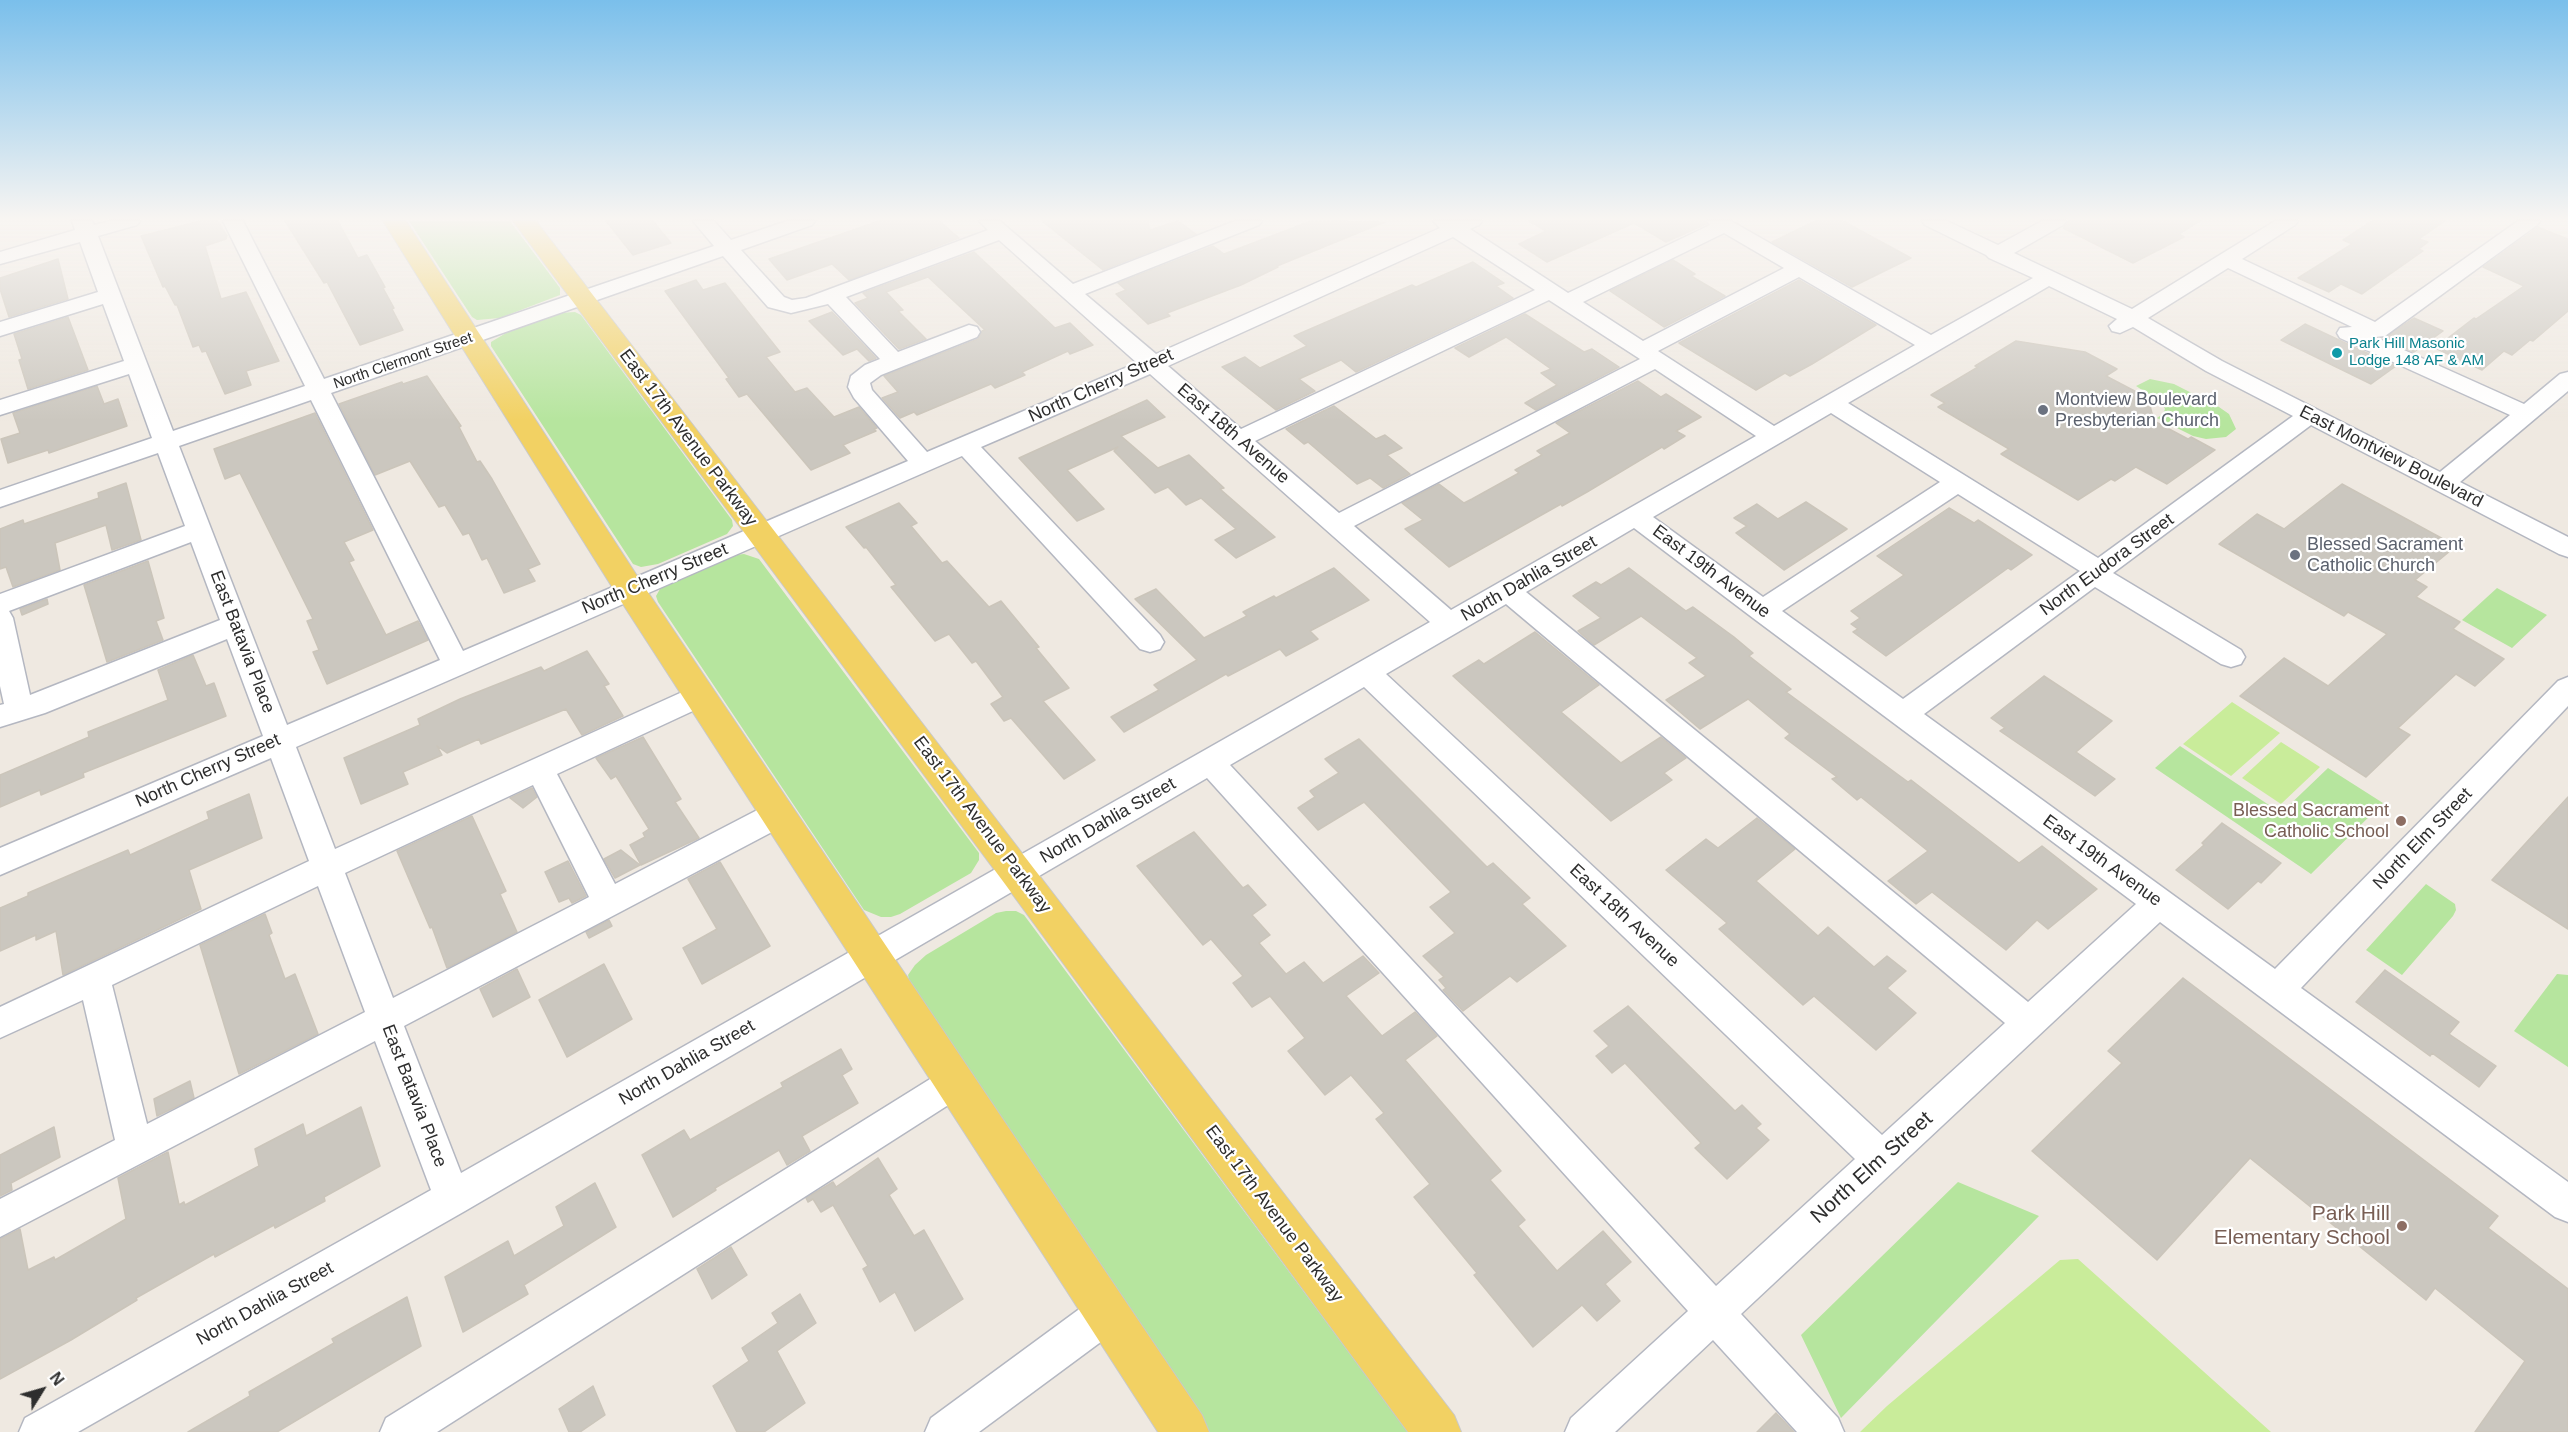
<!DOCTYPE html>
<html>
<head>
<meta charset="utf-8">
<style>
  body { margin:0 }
  #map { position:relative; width:2568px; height:1432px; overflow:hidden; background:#efe9e1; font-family:Helvetica,sans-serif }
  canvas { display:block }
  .north { position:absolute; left:12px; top:1360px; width:60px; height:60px; -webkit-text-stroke:4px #fff; paint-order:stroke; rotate:53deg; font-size:16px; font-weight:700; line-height:24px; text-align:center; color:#2e2e2e }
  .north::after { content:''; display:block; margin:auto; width:21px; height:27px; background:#2e2e2e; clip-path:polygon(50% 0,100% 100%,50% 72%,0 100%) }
</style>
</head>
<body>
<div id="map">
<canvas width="2568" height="1432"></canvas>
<div class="north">N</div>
</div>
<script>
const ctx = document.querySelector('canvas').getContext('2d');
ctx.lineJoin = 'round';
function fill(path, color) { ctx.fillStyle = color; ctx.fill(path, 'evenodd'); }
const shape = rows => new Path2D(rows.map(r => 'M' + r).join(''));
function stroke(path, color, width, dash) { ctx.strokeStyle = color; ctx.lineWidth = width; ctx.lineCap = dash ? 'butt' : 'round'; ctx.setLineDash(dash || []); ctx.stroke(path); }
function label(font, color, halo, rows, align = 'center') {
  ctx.font = font + ' Helvetica,sans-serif'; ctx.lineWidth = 4.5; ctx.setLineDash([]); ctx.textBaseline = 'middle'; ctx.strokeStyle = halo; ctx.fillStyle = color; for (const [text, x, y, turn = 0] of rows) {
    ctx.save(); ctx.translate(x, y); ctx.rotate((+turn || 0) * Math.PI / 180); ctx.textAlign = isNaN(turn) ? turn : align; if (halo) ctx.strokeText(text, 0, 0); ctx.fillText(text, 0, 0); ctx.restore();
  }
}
fill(shape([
  [409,221,510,221,560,288,560,295,500,318,477,320,472,317],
  [575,312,581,315,732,520,733,526,727,534,658,564,641,567,633,564,491,346,491,342,506,333,560,313],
  [2150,379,2174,384,2219,407,2229,414,2236,429,2226,437,2206,439,2193,436,2157,418,2163,414,2165,409,2162,403,2136,386],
  [744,554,759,559,979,853,979,860,971,873,900,914,891,917,881,917,864,910,658,602,656,596,660,589,669,583,735,555],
  [2497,588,2547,615,2512,648,2462,620],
  [2180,746,2281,813,2328,768,2383,803,2311,874,2155,768],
  [2426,884,2455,904,2456,910,2453,916,2402,975,2366,950],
  [1006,911,1016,911,1024,915,1030,923,1408,1432,1208,1432,910,984,908,975,915,965,926,955,996,913],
  [2557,974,2568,975,2568,1067,2514,1031],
  [1958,1182,2039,1216,1841,1418,1801,1335]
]), '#b6e59e');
fill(shape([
  [2232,702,2280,733,2231,776,2183,744],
  [2281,742,2320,767,2281,804,2242,778],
  [2078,1259,2271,1432,1860,1432,1887,1406,2060,1260]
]), '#c9ec9a');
const building = shape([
  [200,221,218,221,227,236,226,239,205,246,221,299,246,292,279,361,246,371,251,385,225,394,206,351,202,352,199,345,193,347,177,305,175,305,165,286,163,287,141,236,200,221],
  [285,221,338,221,358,258,367,255,385,287,383,288,394,308,392,309,403,330,360,345,327,282,324,283,285,221],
  [606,221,653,221,671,243,633,255,606,221],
  [879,221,939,221,959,238,849,280,832,264,787,280,769,259,879,221],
  [1042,221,1148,221,1150,230,1178,221,1196,234,1103,270,1042,221],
  [1311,221,1385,222,1277,266,1278,267,1241,285,1167,313,1170,316,1148,324,1116,294,1126,290,1118,283,1213,246,1224,254,1311,221],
  [1529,221,1705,221,1706,224,1666,242,1634,223,1547,262,1519,244,1546,231,1529,221],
  [1815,221,1843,221,1911,258,1852,287,1772,242,1815,221],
  [2068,221,2200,221,2179,234,2184,237,2133,263,2063,228,2068,221],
  [2372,221,2445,221,2419,239,2428,242,2419,249,2423,251,2362,294,2341,284,2329,292,2298,278,2352,244,2343,240,2372,221],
  [2538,227,2568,239,2568,311,2533,341,2530,340,2512,355,2504,351,2482,370,2435,348,2474,318,2476,319,2524,286,2483,267,2538,227],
  [974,252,1055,328,1070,323,1093,345,1070,354,1068,351,1022,372,1025,375,995,388,991,384,917,415,914,412,900,418,882,398,898,392,884,376,978,339,982,331,985,330,928,277,886,292,903,310,898,311,926,339,899,349,855,303,868,298,863,293,974,252],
  [58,259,68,299,9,317,0,289,0,278,58,259],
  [1673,260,1695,274,1691,276,1725,296,1664,327,1610,291,1673,260],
  [1473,262,1504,283,1496,286,1513,298,1356,372,1341,360,1299,379,1315,391,1276,410,1222,367,1245,357,1260,368,1307,346,1294,336,1412,285,1416,287,1473,262],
  [696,280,703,290,725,283,780,352,766,357,795,392,807,388,834,417,859,407,877,428,874,429,876,431,843,445,850,453,811,470,747,394,739,397,726,379,729,378,665,291,696,280],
  [1799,280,1876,325,1812,364,1790,376,1785,373,1756,390,1679,343,1799,280],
  [832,312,876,358,869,361,857,349,843,355,809,321,832,312],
  [1525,314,1584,352,1592,349,1619,367,1536,410,1525,403,1557,385,1541,373,1551,369,1506,337,1469,357,1455,348,1525,314],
  [68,317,88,370,28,389,19,360,22,359,14,334,68,317],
  [2414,318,2443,331,2414,352,2384,338,2414,318],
  [2305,324,2358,349,2396,366,2371,384,2281,340,2305,324],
  [2016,341,2085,352,2117,369,2106,376,2148,398,2154,421,2188,439,2191,437,2215,450,2167,484,2136,467,2115,481,2111,479,2078,500,2001,454,2009,449,1938,407,1945,403,1931,395,1978,367,1975,366,2016,341],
  [427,376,461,426,459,427,477,462,480,461,492,479,540,564,528,569,535,581,504,593,487,558,482,560,469,533,463,535,445,505,439,507,410,461,375,475,339,404,402,382,403,384,427,376],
  [1638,381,1661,397,1666,394,1701,417,1676,431,1685,436,1664,449,1662,447,1587,492,1562,506,1561,504,1449,567,1405,529,1423,520,1402,503,1439,484,1464,503,1472,499,1519,473,1515,470,1542,455,1537,451,1570,433,1556,423,1638,381],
  [97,386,104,404,118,399,127,426,49,453,48,450,8,463,1,439,20,433,13,413,97,386],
  [1147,400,1165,417,1121,436,1158,468,1189,455,1224,488,1220,489,1275,537,1236,558,1215,540,1236,529,1201,498,1186,505,1168,487,1155,493,1114,451,1118,447,1067,470,1104,509,1077,521,1019,458,1147,400],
  [1334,406,1376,439,1385,435,1402,448,1387,455,1410,474,1383,488,1370,478,1357,484,1308,442,1304,444,1286,429,1334,406],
  [315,413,373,530,344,542,354,560,349,562,386,635,418,621,428,640,327,684,313,652,319,650,307,621,313,619,240,473,225,479,214,449,315,413],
  [126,483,141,540,112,550,106,525,55,543,60,570,13,587,6,567,0,569,0,529,23,520,24,524,99,498,98,493,126,483],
  [2342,484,2456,546,2415,580,2427,587,2416,597,2460,622,2453,629,2504,659,2475,686,2456,674,2398,728,2410,735,2366,777,2240,696,2284,658,2328,686,2387,634,2348,612,2344,616,2219,544,2257,514,2284,529,2342,484],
  [1806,502,1847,529,1784,570,1736,533,1747,526,1734,518,1757,504,1778,519,1806,502],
  [899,503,917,523,911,526,942,563,947,561,989,607,1001,601,1039,647,1036,648,1069,688,1043,701,1095,760,1064,779,1011,718,1004,721,991,704,1003,697,976,661,972,663,949,634,935,641,891,587,896,585,866,547,864,548,846,527,899,503],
  [1949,508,1974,523,1978,520,2032,555,2011,570,2008,568,1886,656,1853,632,1858,629,1851,624,1860,618,1851,611,1904,575,1877,556,1949,508],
  [148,561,164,618,156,621,163,640,107,662,84,585,148,561],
  [1334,568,1369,600,1310,631,1318,639,1286,656,1280,649,1228,676,1226,674,1124,732,1111,717,1159,690,1154,685,1197,660,1135,599,1156,589,1204,638,1247,616,1243,612,1274,596,1276,598,1334,568],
  [1629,568,1686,611,1693,607,1734,637,1753,653,1749,656,1791,689,1786,692,1908,782,1911,780,2019,863,2042,846,2097,889,2048,929,2037,920,2006,950,1932,892,1916,904,1888,881,1928,851,1861,797,1857,800,1832,779,1837,777,1785,738,1790,734,1748,699,1700,729,1666,700,1706,676,1689,663,1697,658,1641,616,1594,645,1578,631,1601,618,1573,596,1596,582,1601,585,1629,568],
  [47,599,48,604,22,615,20,609,47,599],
  [1535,632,1599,685,1561,712,1621,763,1661,737,1686,758,1664,773,1672,780,1611,821,1453,676,1479,660,1484,664,1535,632],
  [587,651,609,684,604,686,623,716,582,735,566,709,481,744,479,739,447,753,437,746,442,755,403,772,408,784,361,804,344,758,420,725,418,719,460,699,541,667,544,671,587,651],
  [193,655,206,686,214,683,226,716,83,773,84,777,41,795,40,790,0,807,0,775,89,737,88,732,168,700,158,670,193,655],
  [2044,676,2112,721,2076,752,2115,779,2095,796,2000,731,2005,728,1991,718,2044,676],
  [643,737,681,799,675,802,699,838,641,865,630,845,645,837,643,833,649,829,616,776,611,779,596,758,643,737],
  [1359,739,1487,867,1493,863,1530,898,1522,904,1566,946,1517,982,1510,976,1463,1011,1443,990,1446,988,1439,980,1444,977,1423,956,1455,933,1430,907,1451,892,1364,802,1318,830,1298,808,1315,797,1310,791,1339,773,1325,759,1359,739],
  [532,788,537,797,523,808,510,798,532,788],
  [249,794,262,838,189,870,201,909,63,975,56,931,36,940,36,935,0,951,0,908,28,896,28,893,128,850,130,855,209,819,207,812,249,794],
  [2568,797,2568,929,2492,880,2568,797],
  [472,816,506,891,500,894,517,932,447,968,432,927,430,928,397,851,472,816],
  [1757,818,1795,849,1756,881,1818,936,1828,927,1874,967,1887,956,1906,971,1887,988,1916,1013,1876,1050,1814,996,1803,1005,1719,929,1727,923,1666,870,1706,839,1718,848,1757,818],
  [2222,823,2281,863,2261,883,2258,881,2228,909,2176,870,2204,845,2202,843,2222,823],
  [1194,832,1243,888,1248,885,1266,905,1252,915,1270,935,1259,943,1286,974,1304,962,1323,983,1363,956,1379,973,1346,996,1382,1036,1415,1012,1437,1036,1405,1060,1501,1171,1490,1180,1525,1220,1518,1226,1557,1271,1603,1231,1631,1262,1605,1284,1620,1301,1597,1321,1582,1305,1533,1347,1474,1275,1477,1273,1414,1197,1430,1184,1376,1119,1384,1113,1351,1075,1325,1095,1288,1051,1305,1038,1270,996,1252,1007,1233,983,1243,976,1211,939,1203,945,1137,866,1194,832],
  [621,850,640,865,615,878,604,859,621,850],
  [568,861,586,896,572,903,569,898,559,902,545,872,568,861],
  [720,862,770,946,702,984,683,948,717,929,688,879,720,862],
  [265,914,272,933,269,935,285,979,295,974,318,1034,239,1074,200,945,265,914],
  [609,920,612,926,589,938,586,932,609,920],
  [604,964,632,1019,567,1057,539,1000,604,964],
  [517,969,530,997,493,1017,480,989,517,969],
  [2385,970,2459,1022,2449,1034,2496,1066,2479,1087,2432,1053,2430,1056,2356,1002,2385,970],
  [2183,978,2498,1216,2488,1228,2568,1289,2568,1432,2475,1432,2525,1361,2435,1288,2426,1300,2250,1158,2157,1260,2032,1151,2122,1063,2108,1051,2183,978],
  [1628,1006,1735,1111,1742,1105,1761,1124,1756,1128,1769,1140,1727,1179,1695,1148,1701,1143,1625,1063,1612,1073,1596,1056,1609,1046,1594,1031,1628,1006],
  [841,1049,852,1069,842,1075,858,1103,802,1136,810,1151,787,1165,779,1150,715,1188,716,1190,673,1217,642,1155,684,1130,690,1140,783,1087,781,1083,841,1049],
  [190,1081,194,1098,157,1116,154,1099,190,1081],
  [361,1107,380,1166,324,1197,325,1201,275,1228,274,1225,215,1257,214,1254,136,1298,137,1300,71,1340,0,1379,0,1239,20,1229,28,1270,54,1257,55,1260,126,1219,118,1178,168,1152,179,1205,184,1202,185,1205,259,1166,255,1149,303,1124,306,1136,361,1107],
  [54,1127,60,1157,11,1183,12,1190,0,1196,0,1155,54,1127],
  [878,1158,897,1189,889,1195,914,1236,924,1230,963,1299,915,1331,895,1292,880,1302,863,1269,868,1266,833,1205,821,1212,813,1199,808,1202,806,1198,833,1182,836,1187,878,1158],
  [595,1183,616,1227,524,1285,528,1294,463,1332,445,1277,508,1241,514,1256,564,1226,556,1207,595,1183],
  [731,1247,747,1275,712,1299,697,1269,731,1247],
  [800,1294,816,1323,777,1351,805,1403,764,1432,737,1432,713,1386,749,1361,742,1348,778,1323,772,1313,800,1294],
  [407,1297,421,1346,277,1432,188,1432,250,1396,249,1392,334,1343,332,1339,407,1297],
  [593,1386,605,1415,580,1432,569,1432,559,1409,593,1386],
  [1776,1413,1794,1432,1757,1432,1776,1413]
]);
fill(building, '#cbc7bf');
stroke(building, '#cbc5ba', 1.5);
const minor = shape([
  [72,221,92,221,94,225,110,221,140,221,137,225,98,236,173,431,305,386,223,221,243,221,324,379,714,246,693,221,714,221,731,240,787,221,815,221,812,225,741,250,784,297,792,300,806,298,988,230,979,221,1000,221,1073,284,1235,221,1262,221,1259,225,1085,294,1156,354,1440,228,1433,221,1482,221,1479,225,1470,229,1568,293,1710,225,1707,221,1731,221,1931,335,2033,278,1989,258,1986,255,1925,225,1922,221,1947,221,1998,245,2042,221,2066,221,2063,225,2014,253,2132,309,2275,221,2298,221,2295,225,2242,259,2375,322,2518,221,2540,221,2537,225,2385,336,2375,337,2524,404,2560,374,2568,372,2568,391,2460,482,2568,537,2568,557,2559,554,2311,425,2113,573,2241,650,2245,657,2241,664,2231,667,2221,664,2095,587,1924,714,2275,969,2558,681,2568,677,2568,706,2301,988,2568,1182,2568,1222,2555,1217,2160,922,1741,1314,1838,1418,1844,1432,1797,1432,1713,1340,1615,1432,1565,1432,1571,1418,1688,1311,1207,778,465,1211,78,1432,19,1432,25,1418,431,1190,375,1041,0,1237,0,1199,115,1140,83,1000,0,1038,0,1007,309,861,271,758,0,875,0,848,263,736,227,639,45,713,0,727,0,705,4,704,0,686,0,594,185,526,158,453,0,507,0,490,152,438,129,374,0,415,0,400,124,361,103,304,0,336,0,322,98,292,80,242,0,264,0,252,75,230,72,221],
  [1724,233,1784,268,1643,341,1583,302,1724,233],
  [1453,237,1535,290,1241,429,1168,366,1453,237],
  [999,240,1137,363,927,452,872,390,870,383,881,375,977,337,980,332,977,327,969,325,898,352,846,297,999,240],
  [723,256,768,307,791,313,828,304,880,359,865,365,851,376,848,387,854,398,908,461,463,651,331,393,723,256],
  [2228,268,2352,327,2340,328,2337,333,2340,338,2510,415,2440,472,2222,361,2148,318,2228,268],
  [1799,277,1915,345,1774,426,1658,351,1799,277],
  [2049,286,2117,319,2109,326,2112,331,2120,333,2133,327,2206,371,2293,416,2098,558,1848,403,2049,286],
  [1549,300,1640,359,1339,513,1255,441,1549,300],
  [1655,369,1756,436,1451,610,1354,526,1655,369],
  [1150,374,1430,622,461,1173,404,1026,789,823,793,814,789,805,778,802,767,805,615,884,557,774,710,703,714,695,710,687,700,684,335,849,296,747,962,456,1140,649,1150,652,1160,649,1164,642,1160,635,981,447,1150,374],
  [311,400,440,660,287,725,179,446,311,400],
  [1831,413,1940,482,1763,597,1653,517,1831,413],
  [1958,494,2080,571,1903,699,1782,611,1958,494],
  [1634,528,1753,618,2136,904,2028,1002,1526,592,1634,528],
  [191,542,220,620,30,695,13,618,9,611,191,542],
  [1506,604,2005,1023,1882,1135,1386,674,1506,604],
  [1364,687,1855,1159,1716,1286,1230,765,1364,687],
  [533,785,589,897,393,998,345,873,533,785],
  [318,886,365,1012,147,1124,112,985,318,886],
  [955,1066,967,1071,972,1082,967,1093,437,1432,380,1432,386,1418,943,1071,955,1066],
  [1107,1294,1121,1299,1126,1313,1121,1327,979,1432,925,1432,931,1418,1093,1299,1107,1294]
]);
const major = shape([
  [383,221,406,221,641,582,1202,1415,1209,1432,1158,1432,619,598,383,221],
  [513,221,536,221,1454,1415,1461,1432,1408,1432,1005,884,513,221]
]);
stroke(minor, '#b4b7c1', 3);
stroke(major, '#c9c9c9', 2);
fill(minor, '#fff');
fill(major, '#f2d163');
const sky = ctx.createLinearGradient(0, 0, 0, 421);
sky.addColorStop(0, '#7abfeb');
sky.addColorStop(0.52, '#f8f5f2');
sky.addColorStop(1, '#f8f5f200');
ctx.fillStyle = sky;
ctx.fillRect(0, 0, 2568, 421);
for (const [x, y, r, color] of [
  [2337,353,6,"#0f9aa8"],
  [2043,410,6,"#6b7280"],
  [2295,555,6,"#6b7280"],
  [2401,821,6,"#8d6e63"],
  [2402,1226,6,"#8d6e63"]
]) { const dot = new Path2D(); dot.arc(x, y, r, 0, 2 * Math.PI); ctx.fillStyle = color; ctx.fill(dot); stroke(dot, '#fff', 2); }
label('15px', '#0d838f', '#fff', [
  ["Park Hill Masonic",2349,344],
  ["Lodge 148 AF & AM",2349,361]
], 'left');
label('15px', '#2e2e2e', '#fff', [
  ["North Clermont Street",403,361,-19]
]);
label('18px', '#2e2e2e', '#fff', [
  ["North Cherry Street",1101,386,-24],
  ["East 18th Avenue",1233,434,41],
  ["East 17th Avenue Parkway",688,438,53],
  ["East Montview Boulevard",2391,457,27],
  ["North Eudora Street",2107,565,-36],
  ["East 19th Avenue",1711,572,37],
  ["North Cherry Street",655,579,-23],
  ["North Dahlia Street",1529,579,-30],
  ["East Batavia Place",242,642,69],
  ["North Cherry Street",208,771,-24],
  ["North Dahlia Street",1108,821,-30],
  ["East 17th Avenue Parkway",982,825,53],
  ["North Elm Street",2423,839,-46],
  ["East 19th Avenue",2102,861,36],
  ["East 18th Avenue",1624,916,43],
  ["North Dahlia Street",687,1063,-30],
  ["East Batavia Place",414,1096,69],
  ["East 17th Avenue Parkway",1274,1214,53],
  ["North Dahlia Street",265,1304,-29]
]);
label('18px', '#5b616d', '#fff', [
  ["Montview Boulevard",2055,400],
  ["Presbyterian Church",2055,421],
  ["Blessed Sacrament",2307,545],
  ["Catholic Church",2307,566]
], 'left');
label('18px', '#785e54', '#fff', [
  ["Blessed Sacrament",2389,811],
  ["Catholic School",2389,832]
], 'right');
label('21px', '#2e2e2e', '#fff', [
  ["North Elm Street",1872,1168,-42]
]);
label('21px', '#785e54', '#fff', [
  ["Park Hill",2390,1214],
  ["Elementary School",2390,1238]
], 'right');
</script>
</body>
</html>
